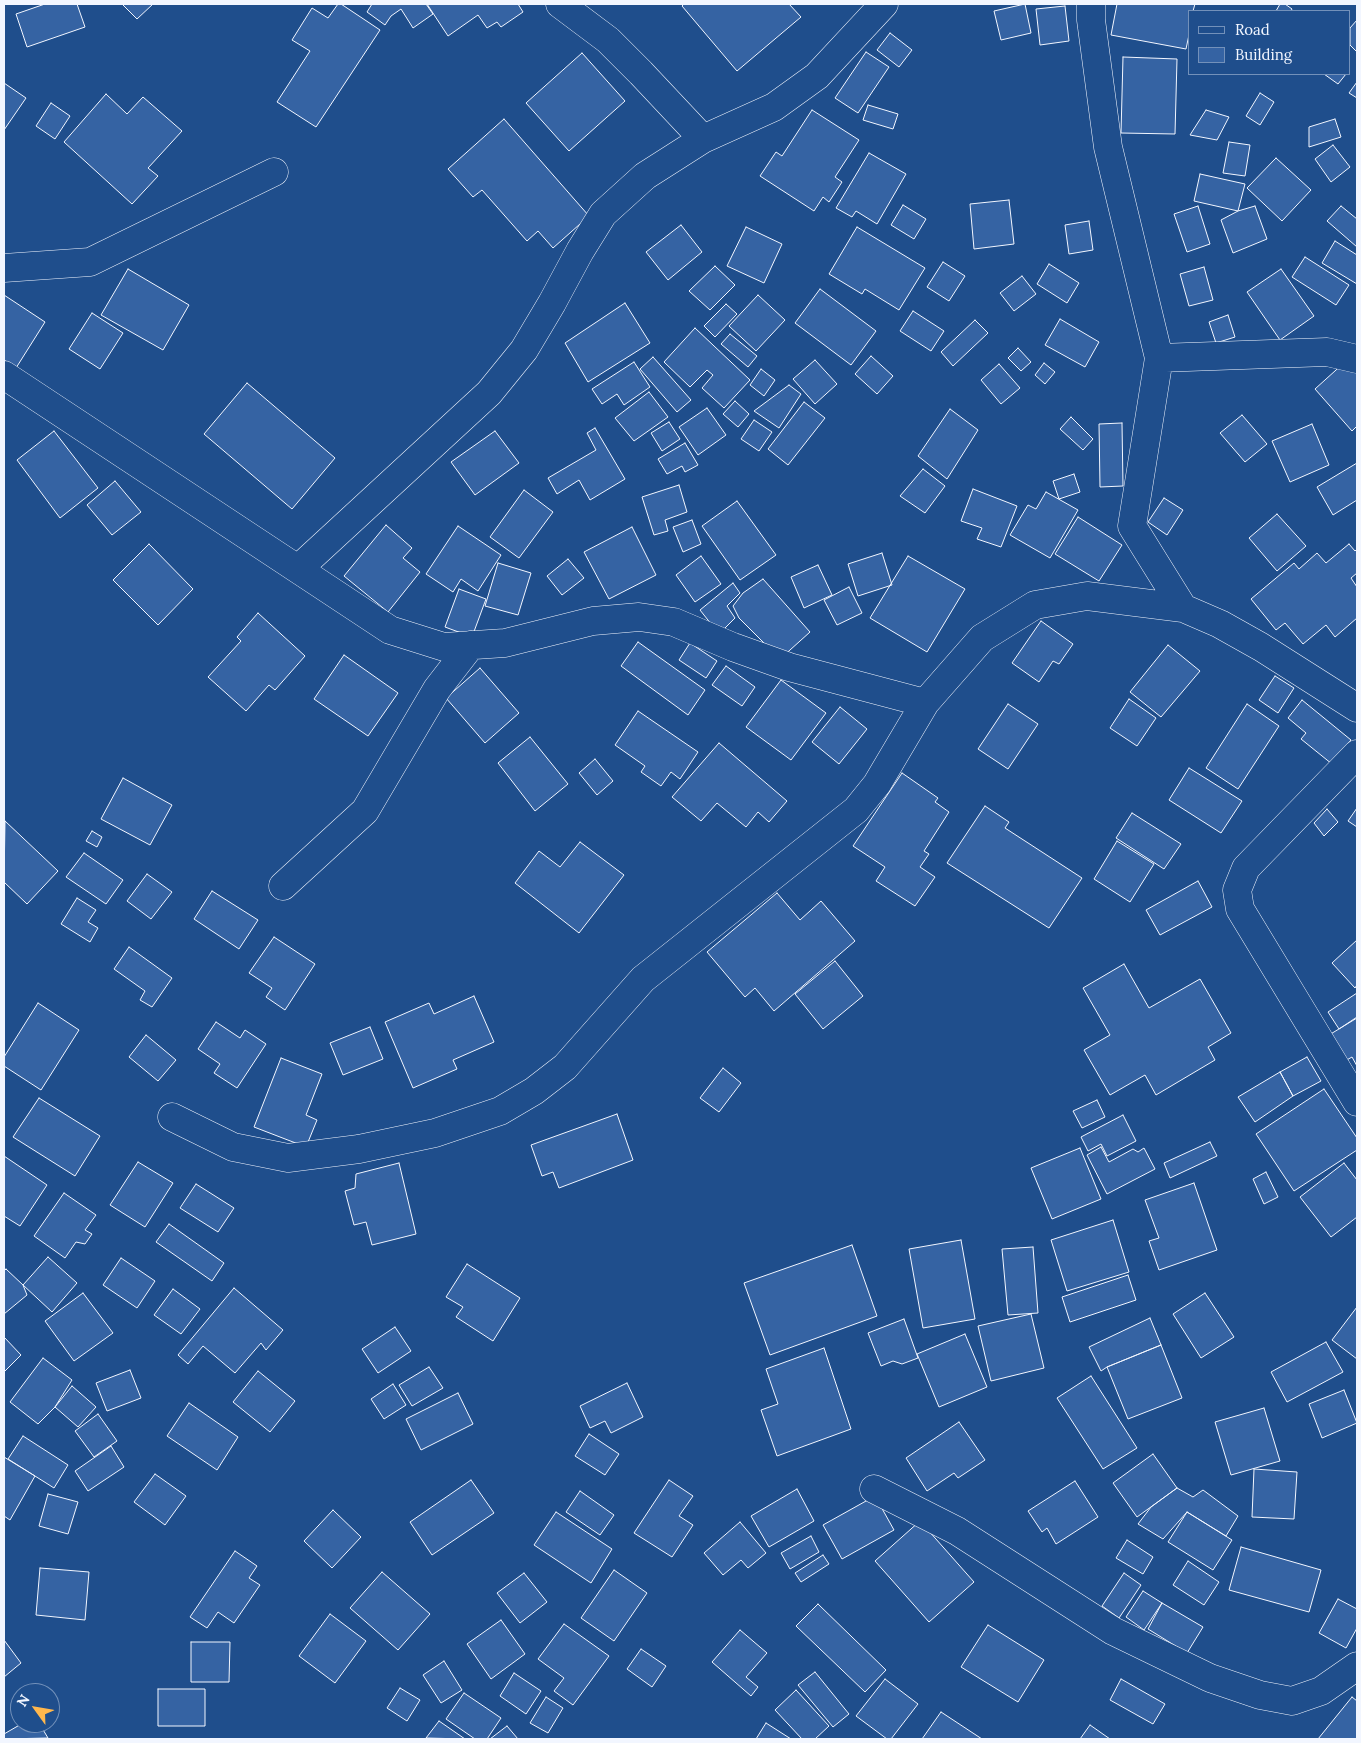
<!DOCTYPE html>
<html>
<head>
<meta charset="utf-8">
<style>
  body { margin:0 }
  #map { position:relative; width:1361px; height:1743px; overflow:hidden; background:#1f4e8c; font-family:Lora,serif }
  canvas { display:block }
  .frame { position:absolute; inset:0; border:5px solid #f2f6ff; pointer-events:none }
  .legend { position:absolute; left:1188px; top:10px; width:162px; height:65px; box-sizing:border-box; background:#1f4e8c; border:1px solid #7391ba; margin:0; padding:6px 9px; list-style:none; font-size:15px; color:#f2f6ff }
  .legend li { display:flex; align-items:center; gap:10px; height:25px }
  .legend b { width:25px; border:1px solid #7391ba }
  .north { position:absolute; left:10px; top:1683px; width:50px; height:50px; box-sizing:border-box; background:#1f4e8c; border:1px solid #7391ba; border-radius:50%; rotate:302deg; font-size:14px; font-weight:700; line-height:20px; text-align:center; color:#f2f6ff }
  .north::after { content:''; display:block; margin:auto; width:18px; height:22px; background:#ffb74d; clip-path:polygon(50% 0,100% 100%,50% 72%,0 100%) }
</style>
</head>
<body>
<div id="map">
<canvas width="1361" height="1743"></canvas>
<div class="frame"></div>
<ul class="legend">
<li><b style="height:6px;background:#1f4e8c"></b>Road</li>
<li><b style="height:14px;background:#3563a3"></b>Building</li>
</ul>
<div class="north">N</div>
</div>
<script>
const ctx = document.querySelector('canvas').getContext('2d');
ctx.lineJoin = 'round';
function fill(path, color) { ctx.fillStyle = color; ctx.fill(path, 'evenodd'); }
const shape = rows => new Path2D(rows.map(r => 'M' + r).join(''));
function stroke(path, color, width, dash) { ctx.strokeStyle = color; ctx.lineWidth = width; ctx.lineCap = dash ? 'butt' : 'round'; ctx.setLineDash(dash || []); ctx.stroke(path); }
const building = shape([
  [45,4,77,4,85,27,27,47,16,14,45,4],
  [122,4,153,4,137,19,122,4],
  [338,4,341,4,380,30,316,127,277,102,310,51,292,40,312,8,328,18,338,4],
  [372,4,426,4,433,14,413,28,401,9,391,16,385,25,367,12,372,4],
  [427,4,518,4,523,12,501,27,497,22,487,28,478,15,448,36,427,4],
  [684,4,789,4,801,17,737,71,682,6,684,4],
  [1025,4,1031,33,1001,40,994,11,1025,4],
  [1117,4,1195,4,1193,11,1190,11,1190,30,1186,49,1111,35,1117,4],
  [1280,4,1285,4,1292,9,1291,11,1276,11,1280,4],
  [1065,6,1069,41,1040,45,1036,9,1065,6],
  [1357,20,1357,52,1350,45,1350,28,1357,20],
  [890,33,912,50,899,67,877,50,890,33],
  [866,52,889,67,858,113,835,98,866,52],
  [582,53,625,101,569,151,526,103,582,53],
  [1123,57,1177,59,1175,134,1121,133,1123,57],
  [1324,74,1346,74,1338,84,1324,74],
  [1357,82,1357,98,1349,93,1357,82],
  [4,83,26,98,4,130,4,83],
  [1260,93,1274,102,1260,125,1246,116,1260,93],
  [106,94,127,114,143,97,182,131,148,168,158,176,132,204,64,142,106,94],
  [51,103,70,116,55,139,36,126,51,103],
  [868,105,898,114,893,129,863,120,868,105],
  [812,110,859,140,835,177,842,182,829,202,823,197,814,211,760,176,776,152,782,156,812,110],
  [1206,110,1229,117,1217,140,1190,135,1206,110],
  [504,119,589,216,553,248,538,231,527,241,482,190,473,197,448,169,504,119],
  [1335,119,1341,137,1309,147,1309,127,1335,119],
  [1229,142,1250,145,1245,176,1223,173,1229,142],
  [1333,145,1350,167,1331,182,1315,159,1333,145],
  [869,153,906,174,877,224,856,211,852,217,836,208,869,153],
  [1276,158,1311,190,1282,221,1247,188,1276,158],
  [1200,174,1245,184,1238,211,1194,201,1200,174],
  [1009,200,1014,244,974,249,970,204,1009,200],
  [903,205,926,219,914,239,891,225,903,205],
  [1198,206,1210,244,1187,252,1174,214,1198,206],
  [1255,206,1267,239,1233,253,1221,220,1238,211,1255,206],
  [1341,206,1357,219,1357,247,1327,221,1341,206],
  [1089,221,1093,250,1069,254,1065,225,1089,221],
  [681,225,702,252,668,280,646,252,681,225],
  [746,227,782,244,764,283,727,266,746,227],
  [857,227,925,268,899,310,865,289,862,294,829,274,857,227],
  [1335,241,1357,255,1357,284,1322,263,1335,241],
  [1305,257,1349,285,1336,305,1292,277,1305,257],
  [943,262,965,276,949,301,927,287,943,262],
  [1049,264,1079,283,1067,303,1037,284,1049,264],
  [715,266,735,285,710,310,689,291,715,266],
  [1204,267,1213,300,1189,306,1180,274,1204,267],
  [128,269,189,305,163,350,101,315,128,269],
  [1281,269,1314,316,1280,340,1247,292,1281,269],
  [1022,276,1036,294,1014,311,1000,293,1022,276],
  [820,289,876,331,851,365,795,323,820,289],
  [4,295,45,322,16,368,4,360,4,295],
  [758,295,785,320,756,351,729,326,758,295],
  [625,303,650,343,588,382,565,343,625,303],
  [726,304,737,314,715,337,704,326,726,304],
  [913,311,944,331,931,351,900,331,913,311],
  [92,313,123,333,100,369,69,349,92,313],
  [1228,315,1235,337,1216,343,1209,322,1228,315],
  [1060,319,1099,342,1085,367,1045,345,1060,319],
  [975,320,988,333,953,366,941,352,975,320],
  [695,328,750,380,724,408,702,388,713,375,707,370,690,387,664,362,695,328],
  [730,334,757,356,748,367,721,344,730,334],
  [1018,348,1031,362,1021,371,1008,358,1018,348],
  [871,356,893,376,877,394,855,374,871,356],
  [653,357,691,400,677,412,640,369,653,357],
  [815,360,837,384,815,404,793,379,815,360],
  [1346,361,1357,374,1357,426,1352,431,1315,389,1346,361],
  [634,362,650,387,624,405,617,394,602,404,592,389,634,362],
  [1044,363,1055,372,1045,384,1035,375,1044,363],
  [999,364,1020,388,1001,404,981,380,999,364],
  [761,369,775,380,764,396,750,385,761,369],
  [247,383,335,458,292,509,204,434,247,383],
  [789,385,801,394,779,428,754,411,789,385],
  [649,392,668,417,634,441,615,418,649,392],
  [735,401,749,414,738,427,723,414,735,401],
  [804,402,825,418,788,465,768,449,804,402],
  [707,408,726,435,698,455,679,427,707,408],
  [950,409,978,430,947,479,918,456,950,409],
  [1242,415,1267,444,1245,462,1220,433,1242,415],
  [1071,417,1093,439,1083,450,1060,429,1071,417],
  [754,420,772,432,759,451,741,439,754,420],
  [669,422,680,439,662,451,651,433,669,422],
  [1122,423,1123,486,1100,487,1099,424,1122,423],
  [1312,424,1329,465,1290,482,1272,441,1312,424],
  [595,428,625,479,590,500,579,480,557,494,548,478,596,450,587,433,595,428],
  [54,431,98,488,60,518,17,460,54,431],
  [495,431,519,463,475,495,451,462,495,431],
  [685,443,698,465,685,472,682,466,667,474,658,459,685,443],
  [1357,463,1357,500,1333,515,1317,487,1357,463],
  [923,469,945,486,925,513,900,496,923,469],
  [1074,474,1080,492,1059,499,1053,481,1074,474],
  [115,481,141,512,112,535,87,505,115,481],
  [679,485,687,512,665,520,668,531,654,535,642,497,679,485],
  [973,489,1017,506,1001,547,977,539,982,528,961,521,973,489],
  [524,490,553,512,519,558,490,537,524,490],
  [1046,492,1078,510,1050,558,1010,535,1028,505,1036,509,1046,492],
  [1164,498,1183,510,1167,535,1148,522,1164,498],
  [737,501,776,555,740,580,702,526,737,501],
  [1277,514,1306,546,1277,571,1249,538,1277,514],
  [1078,517,1122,545,1099,581,1055,554,1078,517],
  [692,520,701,544,683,552,673,527,692,520],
  [386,525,412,548,403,558,420,572,388,612,344,576,386,525],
  [458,526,501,555,478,591,461,579,453,592,426,574,458,526],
  [632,527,656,575,609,599,584,552,632,527],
  [149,544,193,589,158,625,113,580,149,544],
  [1349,544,1355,551,1357,549,1357,573,1351,578,1357,587,1357,618,1335,637,1326,625,1303,644,1285,623,1276,630,1251,599,1294,563,1299,569,1317,553,1326,563,1349,544],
  [882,553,892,585,858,596,848,564,882,553],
  [701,556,721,584,695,602,676,575,701,556],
  [908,556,965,589,927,652,870,618,908,556],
  [568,559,584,578,562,595,547,576,568,559],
  [498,563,531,573,518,615,485,606,498,563],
  [818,565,832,595,804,608,791,577,818,565],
  [763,579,810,632,780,659,739,618,733,606,743,593,763,579],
  [733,583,740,593,727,606,735,618,719,634,700,610,733,583],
  [849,587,862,613,837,625,824,600,849,587],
  [459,589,486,599,472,637,445,627,459,589],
  [258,613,305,656,275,690,269,685,246,711,208,677,241,641,237,637,258,613],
  [1041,621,1073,644,1059,664,1053,661,1039,682,1012,663,1041,621],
  [638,642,705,690,688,715,621,666,638,642],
  [690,643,717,661,706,678,679,660,690,643],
  [1168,645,1200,671,1161,717,1130,692,1168,645],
  [344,655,398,693,368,736,314,699,344,655],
  [726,666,755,687,742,706,712,685,726,666],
  [480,668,519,713,485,743,446,698,480,668],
  [1275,676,1294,688,1278,713,1259,700,1275,676],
  [781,680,826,713,791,760,746,727,781,680],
  [1129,699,1156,718,1137,746,1110,728,1129,699],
  [1302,700,1351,740,1332,764,1301,739,1306,733,1288,718,1302,700],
  [1008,704,1038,724,1008,769,978,749,1008,704],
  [1247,704,1279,726,1238,789,1206,768,1247,704],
  [840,707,867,729,839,764,812,742,840,707],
  [638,711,698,752,680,779,671,772,661,786,641,772,645,766,615,745,638,711],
  [530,737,568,784,535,811,498,763,530,737],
  [719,743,787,801,769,822,758,812,746,827,717,803,701,821,672,797,719,743],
  [595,759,613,781,597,795,579,773,595,759],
  [1189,768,1242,801,1221,833,1169,800,1189,768],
  [902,773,938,798,935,802,949,812,924,851,929,854,920,867,935,877,915,906,876,881,885,867,853,846,902,773],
  [123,778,172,805,150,845,101,819,123,778],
  [985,806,1009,822,1005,828,1082,878,1049,928,947,863,985,806],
  [1357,808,1357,827,1348,821,1357,808],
  [1327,809,1338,822,1324,836,1314,823,1327,809],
  [1132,813,1181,844,1164,869,1116,838,1132,813],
  [5,821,58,871,27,904,4,882,5,821],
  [92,831,102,837,97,847,86,841,92,831],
  [1117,841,1154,864,1130,902,1094,879,1117,841],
  [580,842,624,875,579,933,515,883,539,851,560,867,580,842],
  [84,853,123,880,106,904,66,877,84,853],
  [147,874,172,892,151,919,127,901,147,874],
  [1198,881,1212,907,1160,935,1146,910,1198,881],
  [212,891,258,920,239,949,194,919,212,891],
  [777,893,800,920,821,901,855,941,774,1011,755,988,745,997,707,952,777,893],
  [77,898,96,910,88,922,98,928,90,942,61,924,77,898],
  [274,937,315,964,285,1010,266,997,272,988,249,973,274,937],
  [1357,940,1357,985,1355,988,1332,963,1357,940],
  [129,947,172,978,152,1007,140,1000,145,991,114,969,129,947],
  [835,961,863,996,823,1029,795,994,835,961],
  [1124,964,1149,1008,1200,979,1231,1033,1208,1047,1215,1060,1156,1095,1145,1075,1110,1095,1084,1050,1110,1035,1083,988,1124,964],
  [1357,993,1357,1017,1339,1029,1328,1012,1357,993],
  [474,996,494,1042,453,1060,457,1069,413,1088,385,1022,429,1003,434,1014,474,996],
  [38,1003,79,1030,41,1090,4,1066,4,1057,38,1003],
  [1357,1018,1357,1066,1352,1057,1345,1061,1329,1035,1357,1018],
  [216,1022,240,1038,245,1030,266,1044,237,1088,214,1073,220,1064,198,1049,216,1022],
  [370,1027,383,1059,343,1075,330,1043,370,1027],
  [146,1035,176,1060,158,1081,129,1057,146,1035],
  [1307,1057,1321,1081,1293,1096,1280,1072,1307,1057],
  [281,1058,322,1074,306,1115,317,1120,306,1147,254,1127,281,1058],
  [723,1068,741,1083,719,1112,700,1098,723,1068],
  [1280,1072,1293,1096,1255,1122,1238,1097,1280,1072],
  [1324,1089,1357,1138,1357,1150,1294,1191,1256,1134,1324,1089],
  [39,1098,100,1136,75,1176,13,1137,39,1098],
  [1097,1100,1105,1117,1082,1128,1073,1111,1097,1100],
  [617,1114,633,1160,559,1188,553,1172,542,1176,531,1145,617,1114],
  [1123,1115,1136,1141,1107,1156,1101,1144,1088,1151,1081,1137,1123,1115],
  [1210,1142,1217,1156,1170,1178,1164,1163,1210,1142],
  [1101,1147,1109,1162,1133,1149,1138,1152,1144,1148,1155,1169,1107,1194,1087,1155,1101,1147],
  [1080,1148,1101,1199,1052,1219,1031,1168,1080,1148],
  [4,1156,47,1185,20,1226,4,1216,4,1156],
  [138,1162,173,1183,145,1227,110,1205,138,1162],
  [399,1163,416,1234,372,1245,366,1222,354,1225,345,1191,355,1188,356,1174,399,1163],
  [1344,1163,1357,1180,1357,1217,1331,1237,1300,1197,1344,1163],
  [1266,1172,1278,1197,1264,1204,1253,1179,1266,1172],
  [1194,1183,1217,1250,1159,1270,1149,1241,1159,1238,1145,1200,1194,1183],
  [196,1184,234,1208,218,1232,180,1208,196,1184],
  [64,1193,96,1215,85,1230,92,1234,85,1244,76,1242,65,1258,34,1236,64,1193],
  [1113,1220,1129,1272,1067,1291,1051,1240,1113,1220],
  [169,1224,224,1263,212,1281,156,1242,169,1224],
  [961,1240,975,1319,923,1328,909,1249,961,1240],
  [852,1245,877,1316,770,1355,744,1283,852,1245],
  [1033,1247,1038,1313,1008,1315,1002,1249,1033,1247],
  [48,1257,77,1283,52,1312,23,1285,48,1257],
  [121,1258,155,1281,137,1308,103,1285,121,1258],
  [467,1264,520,1298,493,1341,456,1317,463,1307,446,1297,467,1264],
  [6,1269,23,1285,27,1295,4,1314,4,1271,6,1269],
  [1128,1275,1136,1300,1070,1322,1062,1297,1128,1275],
  [234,1288,283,1330,266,1350,261,1343,235,1373,203,1346,188,1364,178,1355,234,1288],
  [173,1289,200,1309,181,1334,154,1315,173,1289],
  [83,1293,113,1333,74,1361,45,1321,83,1293],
  [1205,1293,1234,1337,1201,1358,1173,1314,1205,1293],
  [1357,1307,1357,1359,1332,1340,1357,1307],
  [1031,1314,1044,1368,991,1381,978,1326,1031,1314],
  [1150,1318,1161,1345,1107,1367,1101,1371,1089,1347,1150,1318],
  [904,1319,918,1358,902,1364,893,1361,881,1366,868,1333,904,1319],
  [395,1327,411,1351,378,1373,362,1349,395,1327],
  [965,1334,987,1387,939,1407,917,1354,965,1334],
  [4,1337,21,1355,4,1372,4,1337],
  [1326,1342,1343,1372,1287,1402,1271,1372,1326,1342],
  [1161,1345,1182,1398,1128,1419,1107,1367,1161,1345],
  [824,1348,851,1429,777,1456,761,1410,778,1404,766,1369,824,1348],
  [43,1358,72,1380,55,1407,38,1424,10,1402,43,1358],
  [429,1367,443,1388,412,1406,399,1385,429,1367],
  [130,1370,141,1398,107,1411,96,1383,130,1370],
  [258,1371,295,1401,270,1432,233,1402,258,1371],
  [1091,1376,1137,1448,1103,1469,1057,1398,1091,1376],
  [627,1383,643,1417,611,1433,605,1421,590,1428,580,1406,627,1383],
  [393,1384,406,1405,384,1419,371,1399,393,1384],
  [72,1386,96,1407,78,1427,55,1407,72,1386],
  [1344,1390,1357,1423,1322,1438,1309,1404,1344,1390],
  [458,1393,473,1424,421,1450,406,1419,458,1393],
  [189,1403,238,1437,217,1470,167,1436,189,1403],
  [1264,1408,1280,1461,1231,1475,1215,1422,1264,1408],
  [98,1414,117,1441,94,1457,75,1431,98,1414],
  [959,1422,985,1460,958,1478,954,1473,927,1491,906,1458,959,1422],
  [589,1434,619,1454,605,1475,575,1456,589,1434],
  [23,1436,68,1465,54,1488,8,1459,23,1436],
  [111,1446,124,1467,88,1491,75,1471,111,1446],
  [1153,1454,1177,1488,1137,1517,1113,1483,1153,1454],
  [4,1457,35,1476,10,1520,4,1516,4,1457],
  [1254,1469,1297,1472,1294,1519,1252,1517,1254,1469],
  [155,1474,186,1496,165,1525,134,1502,155,1474],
  [471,1480,494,1513,432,1555,410,1522,471,1480],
  [669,1480,693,1496,679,1516,693,1525,672,1557,634,1533,669,1480],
  [1075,1481,1098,1517,1056,1544,1047,1528,1042,1532,1028,1511,1075,1481],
  [1177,1488,1193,1497,1203,1490,1238,1516,1226,1536,1187,1512,1163,1539,1138,1524,1151,1507,1177,1488],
  [797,1489,814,1521,769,1547,751,1516,797,1489],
  [580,1491,614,1515,600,1535,566,1512,580,1491],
  [48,1494,78,1502,68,1534,39,1526,48,1494],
  [875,1496,894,1530,842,1559,823,1525,875,1496],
  [333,1510,361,1537,332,1568,304,1541,333,1510],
  [556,1512,612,1549,591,1583,534,1545,556,1512],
  [1187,1512,1232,1540,1213,1570,1168,1542,1187,1512],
  [920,1521,974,1582,929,1622,875,1561,920,1521],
  [740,1522,766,1553,748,1568,741,1560,723,1575,704,1553,740,1522],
  [811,1536,819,1552,790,1569,781,1553,811,1536],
  [1127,1540,1153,1557,1143,1574,1116,1558,1127,1540],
  [1241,1547,1321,1570,1309,1612,1229,1590,1241,1547],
  [235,1551,257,1566,249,1578,260,1585,234,1623,218,1612,207,1628,190,1617,235,1551],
  [823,1555,829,1564,801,1582,795,1573,823,1555],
  [1188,1561,1219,1582,1204,1605,1173,1585,1188,1561],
  [40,1568,89,1572,85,1620,36,1615,40,1568],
  [614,1570,647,1593,614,1641,581,1618,614,1570],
  [382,1572,430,1614,398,1650,350,1608,382,1572],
  [524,1573,547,1602,520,1623,497,1593,524,1573],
  [1124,1573,1141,1585,1119,1618,1102,1606,1124,1573],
  [1143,1591,1162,1603,1144,1630,1126,1617,1143,1591],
  [1338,1599,1357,1609,1357,1628,1346,1648,1319,1633,1338,1599],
  [1162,1603,1203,1627,1187,1653,1148,1629,1162,1603],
  [818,1604,886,1670,865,1692,796,1626,818,1604],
  [330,1614,366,1641,335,1683,299,1656,330,1614],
  [501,1620,525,1654,491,1679,467,1644,501,1620],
  [564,1624,609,1656,573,1705,554,1691,564,1678,538,1659,564,1624],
  [988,1625,1044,1660,1018,1702,961,1667,988,1625],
  [740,1630,767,1653,746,1677,758,1687,751,1696,712,1662,740,1630],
  [4,1640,21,1663,4,1677,4,1640],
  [191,1642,230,1642,229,1682,191,1682,191,1642],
  [641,1649,666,1666,652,1687,627,1669,641,1649],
  [444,1661,462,1690,441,1703,423,1675,444,1661],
  [815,1672,849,1714,833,1727,798,1685,815,1672],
  [514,1673,541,1691,526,1714,500,1696,514,1673],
  [885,1679,918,1704,891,1739,887,1739,856,1716,885,1679],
  [1121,1679,1165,1704,1153,1724,1110,1700,1121,1679],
  [400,1688,420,1700,407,1721,387,1708,400,1688],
  [158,1689,205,1689,205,1726,158,1726,158,1689],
  [796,1690,829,1726,815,1739,802,1739,775,1710,796,1690],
  [464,1693,501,1718,487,1739,475,1739,446,1719,464,1693],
  [546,1697,563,1708,548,1733,530,1723,546,1697],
  [1352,1697,1357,1701,1357,1739,1318,1739,1352,1697],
  [941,1712,982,1739,922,1739,941,1712],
  [439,1721,465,1739,426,1738,439,1721],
  [23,1723,39,1723,48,1738,4,1739,4,1734,23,1723],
  [766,1723,791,1739,756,1739,766,1723],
  [1090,1725,1110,1739,1080,1739,1090,1725],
  [507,1726,518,1739,490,1739,507,1726]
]);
fill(building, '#3563a3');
stroke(building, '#f2f6ff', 1);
const street = shape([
  [560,4,608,40,641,73,703,139],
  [1091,4,1091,20,1108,147,1159,358,1132,526,1183,608],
  [4,268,90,262,274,172],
  [1159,358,1327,352,1357,359],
  [4,375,390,630,444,647,505,643,593,621,639,617,674,622,733,647,789,667,925,703],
  [298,569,489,393,524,350,552,303,580,251,603,214,645,176,703,139,774,107,817,76,884,4],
  [1357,754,1246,868,1237,890,1240,909,1357,1102],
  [283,886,365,811,437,689,471,645],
  [172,1117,233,1147,288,1158,359,1149,435,1133,500,1111,534,1091,565,1067,643,979,856,810,877,784,925,703,982,638,1035,605,1087,596,1183,608,1220,624,1261,647,1357,708],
  [874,1489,957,1531,1113,1631,1210,1678,1260,1695,1292,1701,1321,1691,1357,1666]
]);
stroke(street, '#f2f6ff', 29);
stroke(street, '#1f4e8c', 28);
</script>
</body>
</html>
